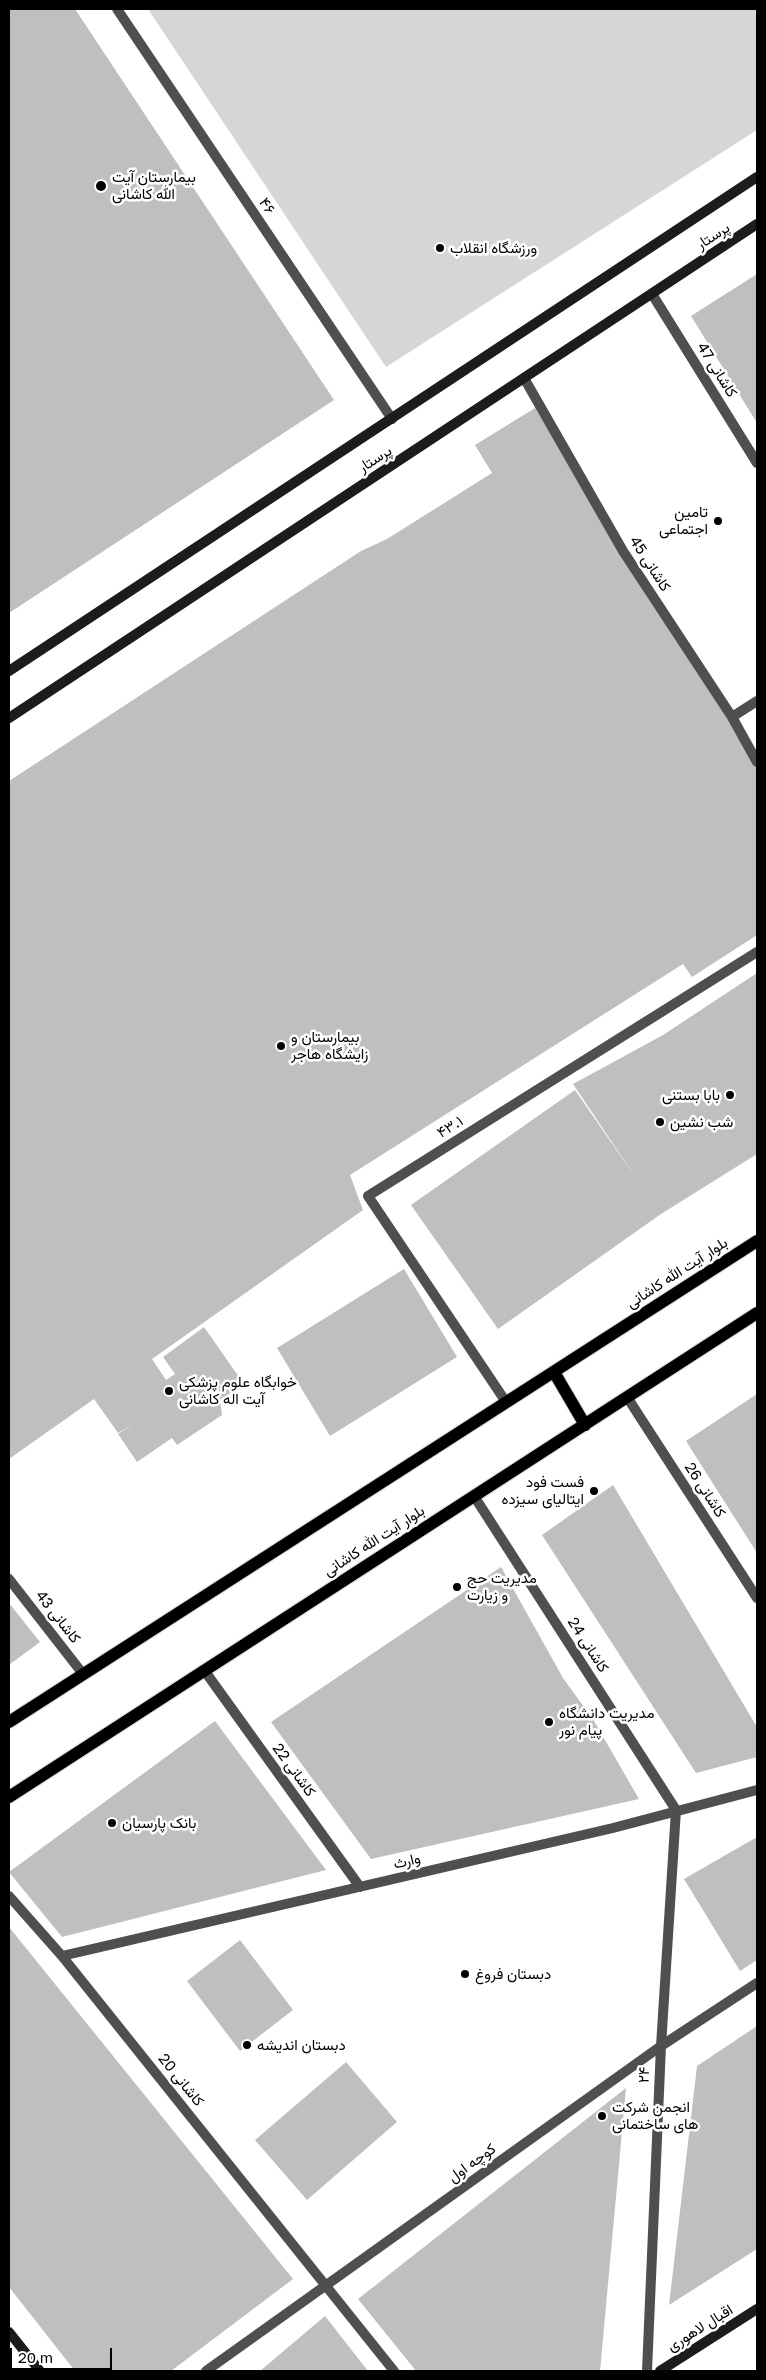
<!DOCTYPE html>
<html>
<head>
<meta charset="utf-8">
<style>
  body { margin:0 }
  #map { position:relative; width:766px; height:2380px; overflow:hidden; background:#fff; font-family:"Golos Text",sans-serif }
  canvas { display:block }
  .frame { position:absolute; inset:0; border:10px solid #000; pointer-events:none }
  .scale { position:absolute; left:10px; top:2348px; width:102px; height:22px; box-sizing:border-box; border:2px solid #000; border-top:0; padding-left:6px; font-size:15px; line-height:18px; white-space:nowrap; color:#000; -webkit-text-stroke:4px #fff; paint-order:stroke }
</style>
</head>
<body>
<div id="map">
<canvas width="766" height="2380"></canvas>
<div class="frame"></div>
<div class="scale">20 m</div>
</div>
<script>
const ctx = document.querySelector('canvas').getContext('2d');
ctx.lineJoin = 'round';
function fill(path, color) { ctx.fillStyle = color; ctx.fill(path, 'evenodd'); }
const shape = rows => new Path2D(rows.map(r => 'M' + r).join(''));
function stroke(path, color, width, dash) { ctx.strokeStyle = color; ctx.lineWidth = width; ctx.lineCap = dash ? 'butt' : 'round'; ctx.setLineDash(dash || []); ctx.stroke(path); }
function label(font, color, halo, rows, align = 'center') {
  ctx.font = font + ' "Golos Text",Vazirmatn,sans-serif'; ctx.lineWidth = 5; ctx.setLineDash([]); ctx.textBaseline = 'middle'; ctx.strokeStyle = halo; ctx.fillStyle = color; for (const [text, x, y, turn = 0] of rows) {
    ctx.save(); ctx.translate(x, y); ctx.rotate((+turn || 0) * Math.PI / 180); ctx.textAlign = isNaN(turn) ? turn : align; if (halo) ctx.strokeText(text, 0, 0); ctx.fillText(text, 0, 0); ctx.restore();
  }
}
fill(shape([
  [148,9,757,9,757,130,386,367]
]), '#d6d6d6');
fill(shape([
  [9,9,75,9,334,400,9,613],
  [757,274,757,423,691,316],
  [535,408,757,765,757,935,692,977,683,964,350,1175,363,1210,152,1359,166,1380,175,1374,163,1357,204,1327,244,1384,220,1400,222,1415,177,1445,172,1438,137,1462,118,1434,133,1424,118,1433,94,1399,9,1459,9,781,361,551,387,539,492,473,475,445],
  [757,973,757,1154,661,1214,498,1329,411,1205,575,1090,638,1181,573,1084,663,1035],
  [404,1269,457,1357,330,1436,277,1348],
  [757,1394,757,1553,686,1441],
  [613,1485,757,1727,757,1757,696,1773,542,1535],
  [501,1567,563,1678,594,1721,639,1799,371,1859,271,1722],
  [9,1603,40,1642,9,1665],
  [215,1721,326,1870,62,1937,9,1872],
  [757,1837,757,1960,740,1971,684,1879],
  [9,1927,293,2279,171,2371,75,2371,9,2287],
  [240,1940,293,2010,240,2051,187,1981],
  [757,2026,757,2249,669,2305,697,2066],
  [346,2062,397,2122,307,2200,255,2140],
  [626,2088,600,2371,416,2371,358,2299],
  [325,2316,368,2371,260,2371]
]), '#bfbfbf');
const primary = shape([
  [554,1372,585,1425],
  [9,1722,757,1241],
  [9,1797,757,1313]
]);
stroke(primary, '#dbdbdb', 14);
stroke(shape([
  [117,9,392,419],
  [652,294,757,463],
  [524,378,623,551,732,717,757,762],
  [732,717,757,701],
  [627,1397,757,1598],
  [506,1402,368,1196,757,952],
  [474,1496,676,1810,661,2046,647,2371],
  [9,1579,83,1674],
  [204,1670,360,1887],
  [9,1896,62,1956,394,2371],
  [62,1956,613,1828,757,1790],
  [206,2371,661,2046,757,1983]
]), '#4f4f4f', 10);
stroke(shape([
  [9,671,757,177],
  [9,718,757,224],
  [9,2332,40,2371],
  [660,2371,757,2309]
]), '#1c1c1c', 10);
stroke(primary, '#000', 12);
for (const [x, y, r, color] of [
  [101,186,6,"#000"],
  [440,248,5,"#000"],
  [718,521,5,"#000"],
  [281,1046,5,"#000"],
  [730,1095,5,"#000"],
  [660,1122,5,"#000"],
  [169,1391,5,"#000"],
  [594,1491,5,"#000"],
  [457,1587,5,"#000"],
  [549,1722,5,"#000"],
  [112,1823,5,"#000"],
  [465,1974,5,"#000"],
  [247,2045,5,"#000"],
  [602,2116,5,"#000"]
]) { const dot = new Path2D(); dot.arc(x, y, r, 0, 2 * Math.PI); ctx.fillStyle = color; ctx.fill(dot); stroke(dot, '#fff', 2); }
label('15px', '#000', '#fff', [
  ["بیمارستان آیت",112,177],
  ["الله کاشانی",112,194],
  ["ورزشگاه انقلاب",450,248],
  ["تامین",708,512,"right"],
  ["اجتماعی",708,529,"right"],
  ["بیمارستان و",291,1037],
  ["زایشگاه هاجر",291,1054],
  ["بابا بستنی",720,1095,"right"],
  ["شب نشین",670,1122],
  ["خوابگاه علوم پزشکی",179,1382],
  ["آیت اله کاشانی",179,1399],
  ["فست فود",584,1482,"right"],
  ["ایتالیای سیزده",584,1499,"right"],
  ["مدیریت حج",467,1578],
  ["و زیارت",467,1595],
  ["مدیریت دانشگاه",559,1713],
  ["پیام نور",559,1730],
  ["بانک پارسیان",122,1823],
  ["دبستان فروغ",475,1974],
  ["دبستان اندیشه",257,2045],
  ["انجمن شرکت",612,2107],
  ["های ساختمانی",612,2124]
], 'left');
label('15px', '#000', '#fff', [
  ["۴۶",267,206,56],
  ["پرستار",713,236,-33],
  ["کاشانی 47",717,370,58],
  ["پرستار",375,459,-33],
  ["کاشانی 45",650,564,57],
  ["۴۳.۱",450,1127,-32],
  ["بلوار آیت الله کاشانی",677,1273,-33],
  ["کاشانی 26",705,1490,57],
  ["بلوار آیت الله کاشانی",374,1541,-33],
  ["کاشانی 43",58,1617,52],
  ["کاشانی 24",588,1645,57],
  ["کاشانی 22",294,1770,54],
  ["وارث",407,1861,-13],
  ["۲۴",644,2075,-88],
  ["کاشانی 20",181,2080,51],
  ["کوچه اول",472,2163,-36],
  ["اقبال لاهوری",700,2328,-32]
]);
</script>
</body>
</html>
